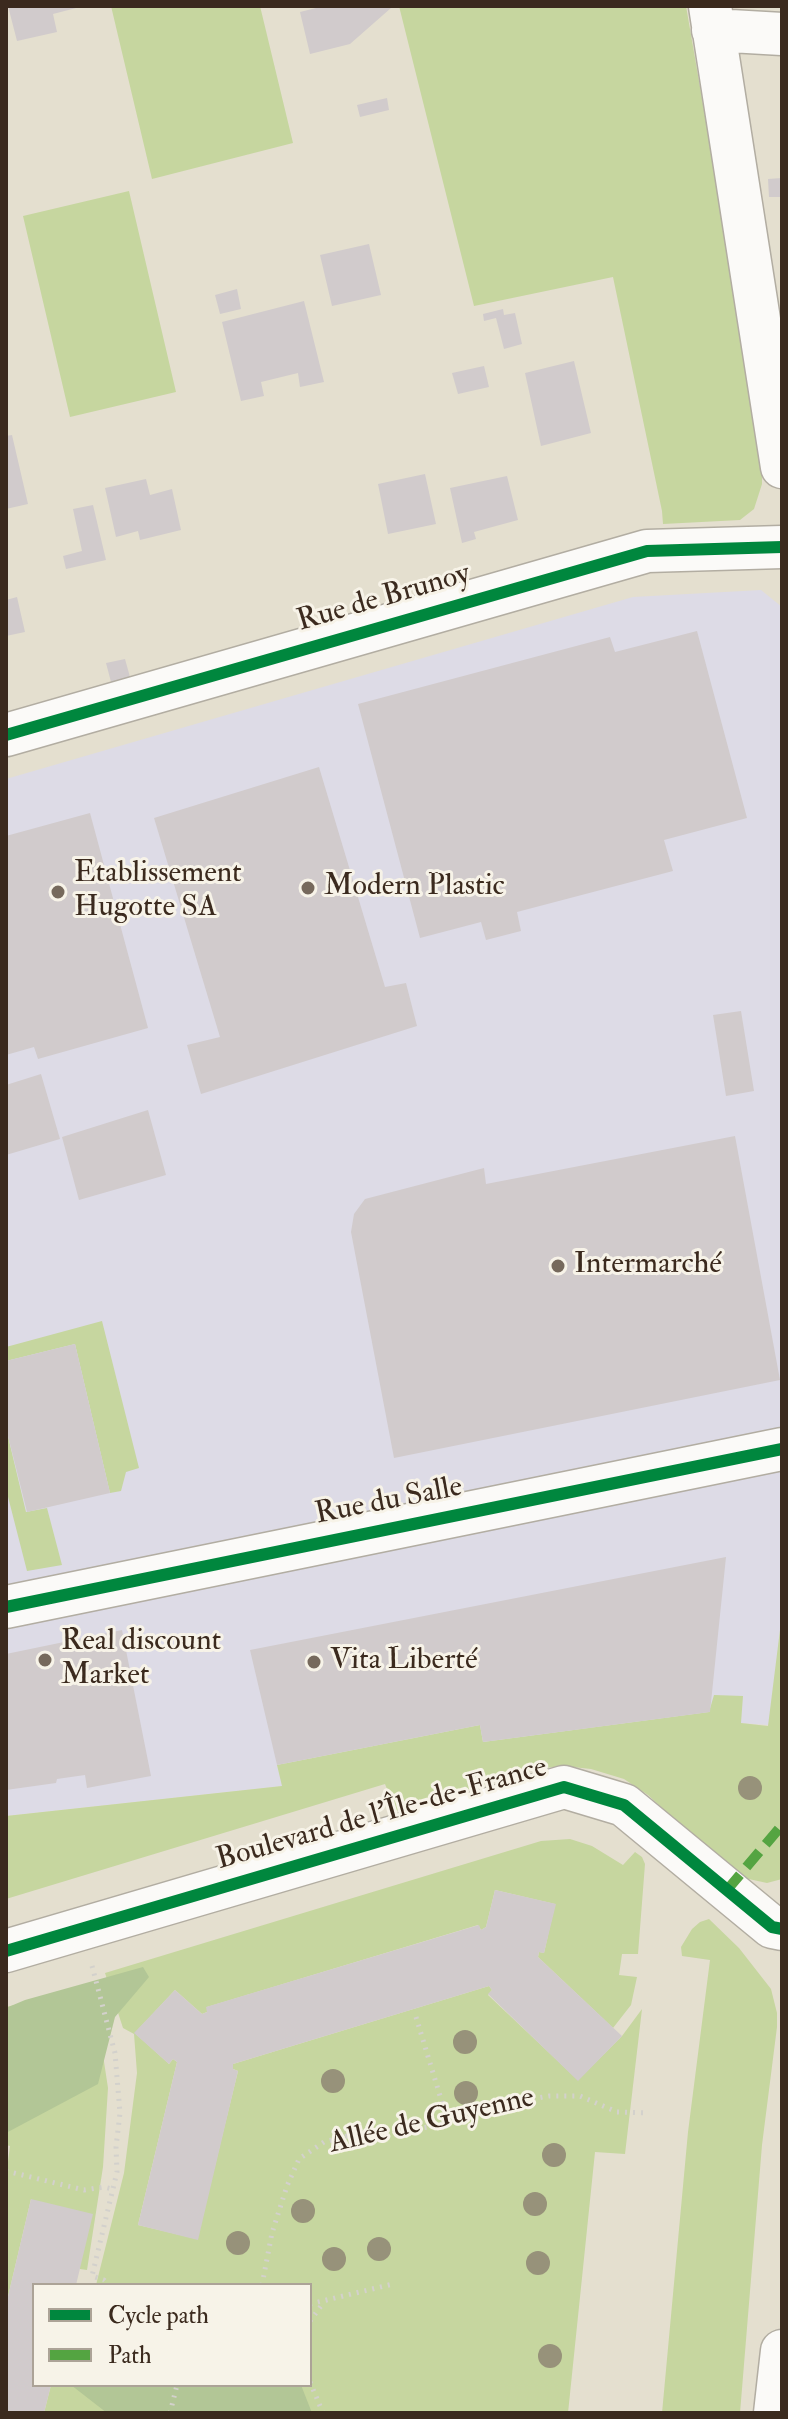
<!DOCTYPE html>
<html>
<head>
<meta charset="utf-8">
<style>
  body { margin:0 }
  #map { position:relative; width:788px; height:2419px; overflow:hidden; background:#e4dfcf; font-family:"IM FELL Double Pica",serif }
  canvas { display:block }
  .frame { position:absolute; inset:0; border:8px solid #3b2a1e; pointer-events:none }
  .legend { position:absolute; left:32px; top:2283px; width:280px; height:104px; box-sizing:border-box; background:#f7f3e8; border:2px solid #aca397; margin:0; padding:10px 14px; list-style:none; font-size:24px; color:#3b2a1e }
  .legend li { display:flex; align-items:center; gap:16px; height:40px }
  .legend b { width:40px; border:2px solid #aca397 }
</style>
</head>
<body>
<div id="map">
<canvas width="788" height="2419"></canvas>
<div class="frame"></div>
<ul class="legend">
<li><b style="height:10px;background:#00873e"></b>Cycle path</li>
<li><b style="height:10px;background:#54a441"></b>Path</li>
</ul>
</div>
<script>
const ctx = document.querySelector('canvas').getContext('2d');
ctx.lineJoin = 'round';
function fill(path, color) { ctx.fillStyle = color; ctx.fill(path, 'evenodd'); }
const shape = rows => new Path2D(rows.map(r => 'M' + r).join(''));
function stroke(path, color, width, dash) { ctx.strokeStyle = color; ctx.lineWidth = width; ctx.lineCap = dash ? 'butt' : 'round'; ctx.setLineDash(dash || []); ctx.stroke(path); }
function label(font, color, halo, rows, align = 'center') {
  ctx.font = font + ' "IM FELL Double Pica",serif'; ctx.lineWidth = 6; ctx.setLineDash([]); ctx.textBaseline = 'middle'; ctx.strokeStyle = halo; ctx.fillStyle = color; for (const [text, x, y, turn = 0] of rows) {
    ctx.save(); ctx.translate(x, y); ctx.rotate((+turn || 0) * Math.PI / 180); ctx.textAlign = isNaN(turn) ? turn : align; if (halo) ctx.strokeText(text, 0, 0); ctx.fillText(text, 0, 0); ctx.restore();
  }
}
fill(shape([
  [761,590,782,607,782,1726,741,1723,710,1712,483,1742,479,1725,277,1765,283,1786,6,1816,6,779,633,597]
]), '#dddbe6');
fill(shape([
  [111,6,260,6,293,143,152,179],
  [399,6,686,6,762,445,762,484,754,509,740,520,663,524,662,511,613,277,474,306],
  [129,191,176,392,70,417,23,216],
  [102,1321,139,1468,126,1472,121,1491,110,1493,75,1344,6,1361,6,1347],
  [6,1428,26,1512,47,1508,62,1565,27,1571,6,1489],
  [782,1614,782,1879,767,1883,735,1876,648,1795,624,1779,591,1769,563,1766,535,1769,396,1811,385,1784,6,1899,6,1816,282,1786,277,1765,480,1725,483,1742,709,1712,714,1695,743,1696,741,1723,768,1726],
  [570,1839,592,1846,623,1865,635,1852,642,1857,645,1864,638,1954,622,1954,619,1975,637,1977,631,2005,613,2028,538,1957,539,1952,544,1953,555,1904,495,1890,486,1927,481,1930,478,1925,207,2007,207,2012,202,2014,175,1990,135,2033,169,2064,173,2059,177,2062,138,2225,197,2239,238,2071,233,2069,233,2064,489,1986,492,1990,488,1995,578,2080,622,2036,642,2009,625,2154,595,2152,568,2413,44,2413,51,2385,310,2385,310,2285,96,2285,124,2173,137,2073,134,2034,123,2028,105,1973,541,1841],
  [709,1919,739,1948,771,1989,777,2013,777,2027,762,2145,740,2413,662,2413,688,2132,710,1960,682,1956,681,1947,692,1929,700,1922],
  [84,1989,99,2029,108,2088,103,2167,87,2270,80,2269,31,2199,6,2305,6,2177,10,2146,6,2145,6,2007]
]), '#c6d69f');
fill(shape([
  [143,1967,149,1977,115,2017,98,2084,6,2133,6,2008,25,2000],
  [71,2385,301,2385,312,2413,107,2413]
]), '#b2c696');
fill(shape([
  [8,6,80,6,80,7,53,14,57,32,17,41],
  [324,6,390,6,391,8,350,44,310,54,300,12],
  [387,98,389,110,360,117,357,105],
  [782,178,782,197,769,197,768,179],
  [369,244,381,295,332,306,320,255],
  [237,289,241,309,220,314,215,295],
  [304,301,324,382,300,387,298,373,261,382,264,396,241,401,222,322],
  [503,309,504,315,515,313,522,344,504,349,496,318,484,321,483,314],
  [574,361,591,433,541,446,525,373],
  [484,366,489,387,458,394,452,373],
  [12,435,28,504,6,509,6,436],
  [425,474,436,524,388,534,378,484],
  [507,476,518,520,474,532,476,539,462,543,450,488],
  [146,479,150,495,172,489,181,530,140,540,138,531,116,537,105,488],
  [93,505,106,560,66,569,63,556,82,551,73,509],
  [17,597,25,632,6,636,6,600],
  [697,631,747,818,664,840,673,871,517,912,521,931,486,940,481,922,420,938,358,704,610,637,615,652],
  [125,659,130,677,111,682,106,663],
  [319,767,385,987,406,983,417,1026,201,1094,187,1045,220,1037,154,818],
  [90,813,148,1028,38,1059,34,1047,6,1055,6,836],
  [741,1011,754,1091,726,1096,713,1015],
  [41,1074,60,1139,6,1155,6,1085],
  [148,1110,166,1175,79,1200,62,1137],
  [735,1136,780,1380,394,1458,351,1232,354,1214,365,1199,484,1168,486,1184],
  [75,1344,110,1493,27,1512,6,1428,6,1361],
  [726,1557,710,1712,483,1742,480,1725,277,1765,250,1650],
  [122,1630,151,1776,87,1788,85,1775,57,1779,56,1783,6,1790,6,1654],
  [495,1890,556,1904,544,1953,539,1952,538,1957,622,2036,578,2081,488,1994,492,1990,489,1986,233,2064,233,2069,238,2071,198,2240,138,2225,177,2062,173,2059,169,2064,134,2033,175,1990,202,2014,207,2012,206,2007,479,1925,481,1930,486,1927],
  [31,2199,93,2214,76,2285,34,2285,34,2385,51,2385,44,2413,6,2413,6,2305]
]), '#d1cbcc');
const minor = shape([
  [710,6,782,467],
  [713,30,782,34],
  [6,735,647,551,782,547],
  [6,1607,782,1449],
  [6,1951,564,1787,624,1805,772,1927,782,1929],
  [775,2413,782,2351]
]);
stroke(minor, '#b2ada2', 45);
stroke(shape([
  [92,1966,115,2053,120,2113,116,2147,117,2172,92,2276,104,2280,109,2285],
  [416,2017,448,2122],
  [6,2171,84,2190,104,2187,112,2189],
  [262,2285,272,2233,287,2186,299,2159,324,2142,359,2133,406,2130,435,2126,509,2103,549,2096,580,2096,617,2112,649,2113],
  [310,2304,393,2284],
  [310,2321,324,2302],
  [310,2382,323,2413],
  [170,2413,177,2385]
]), '#d3d1cc', 5, [2, 6]);
stroke(minor, '#fbfaf8', 42);
stroke(shape([
  [727,1890,782,1825]
]), '#54a441', 10, [20, 10]);
stroke(shape([
  [6,735,647,551,782,547],
  [6,1607,782,1449],
  [6,1951,564,1787,624,1805,772,1927,782,1929]
]), '#00873e', 12);
ctx.fillStyle = '#97927a';
for (const [x, y] of [
  [750,1788],
  [465,2042],
  [333,2081],
  [466,2093],
  [554,2155],
  [535,2204],
  [303,2211],
  [238,2243],
  [379,2249],
  [334,2259],
  [538,2263],
  [550,2356]
]) { ctx.beginPath(); ctx.arc(x, y, 12, 0, 2 * Math.PI); ctx.fill(); }
for (const [x, y, r, color] of [
  [308,888,8,"#76695c"],
  [58,892,8,"#76695c"],
  [558,1266,8,"#76695c"],
  [45,1660,8,"#76695c"],
  [314,1662,8,"#76695c"]
]) { const dot = new Path2D(); dot.arc(x, y, r, 0, 2 * Math.PI); ctx.fillStyle = color; ctx.fill(dot); stroke(dot, '#f7f3e8', 3); }
label('30px', '#3b2a1e', '#f7f3e8', [
  ["Rue de Brunoy",384,599,-16],
  ["Rue du Salle",389,1502,-11],
  ["Boulevard de l'Île-de-France",382,1815,-16],
  ["Allée de Guyenne",432,2122,-13]
]);
label('30px', '#3b2a1e', '#f7f3e8', [
  ["Etablissement",74,875],
  ["Hugotte SA",74,909],
  ["Modern Plastic",324,888],
  ["Intermarché",574,1266],
  ["Real discount",61,1643],
  ["Market",61,1677],
  ["Vita Liberté",330,1662]
], 'left');
</script>
</body>
</html>
